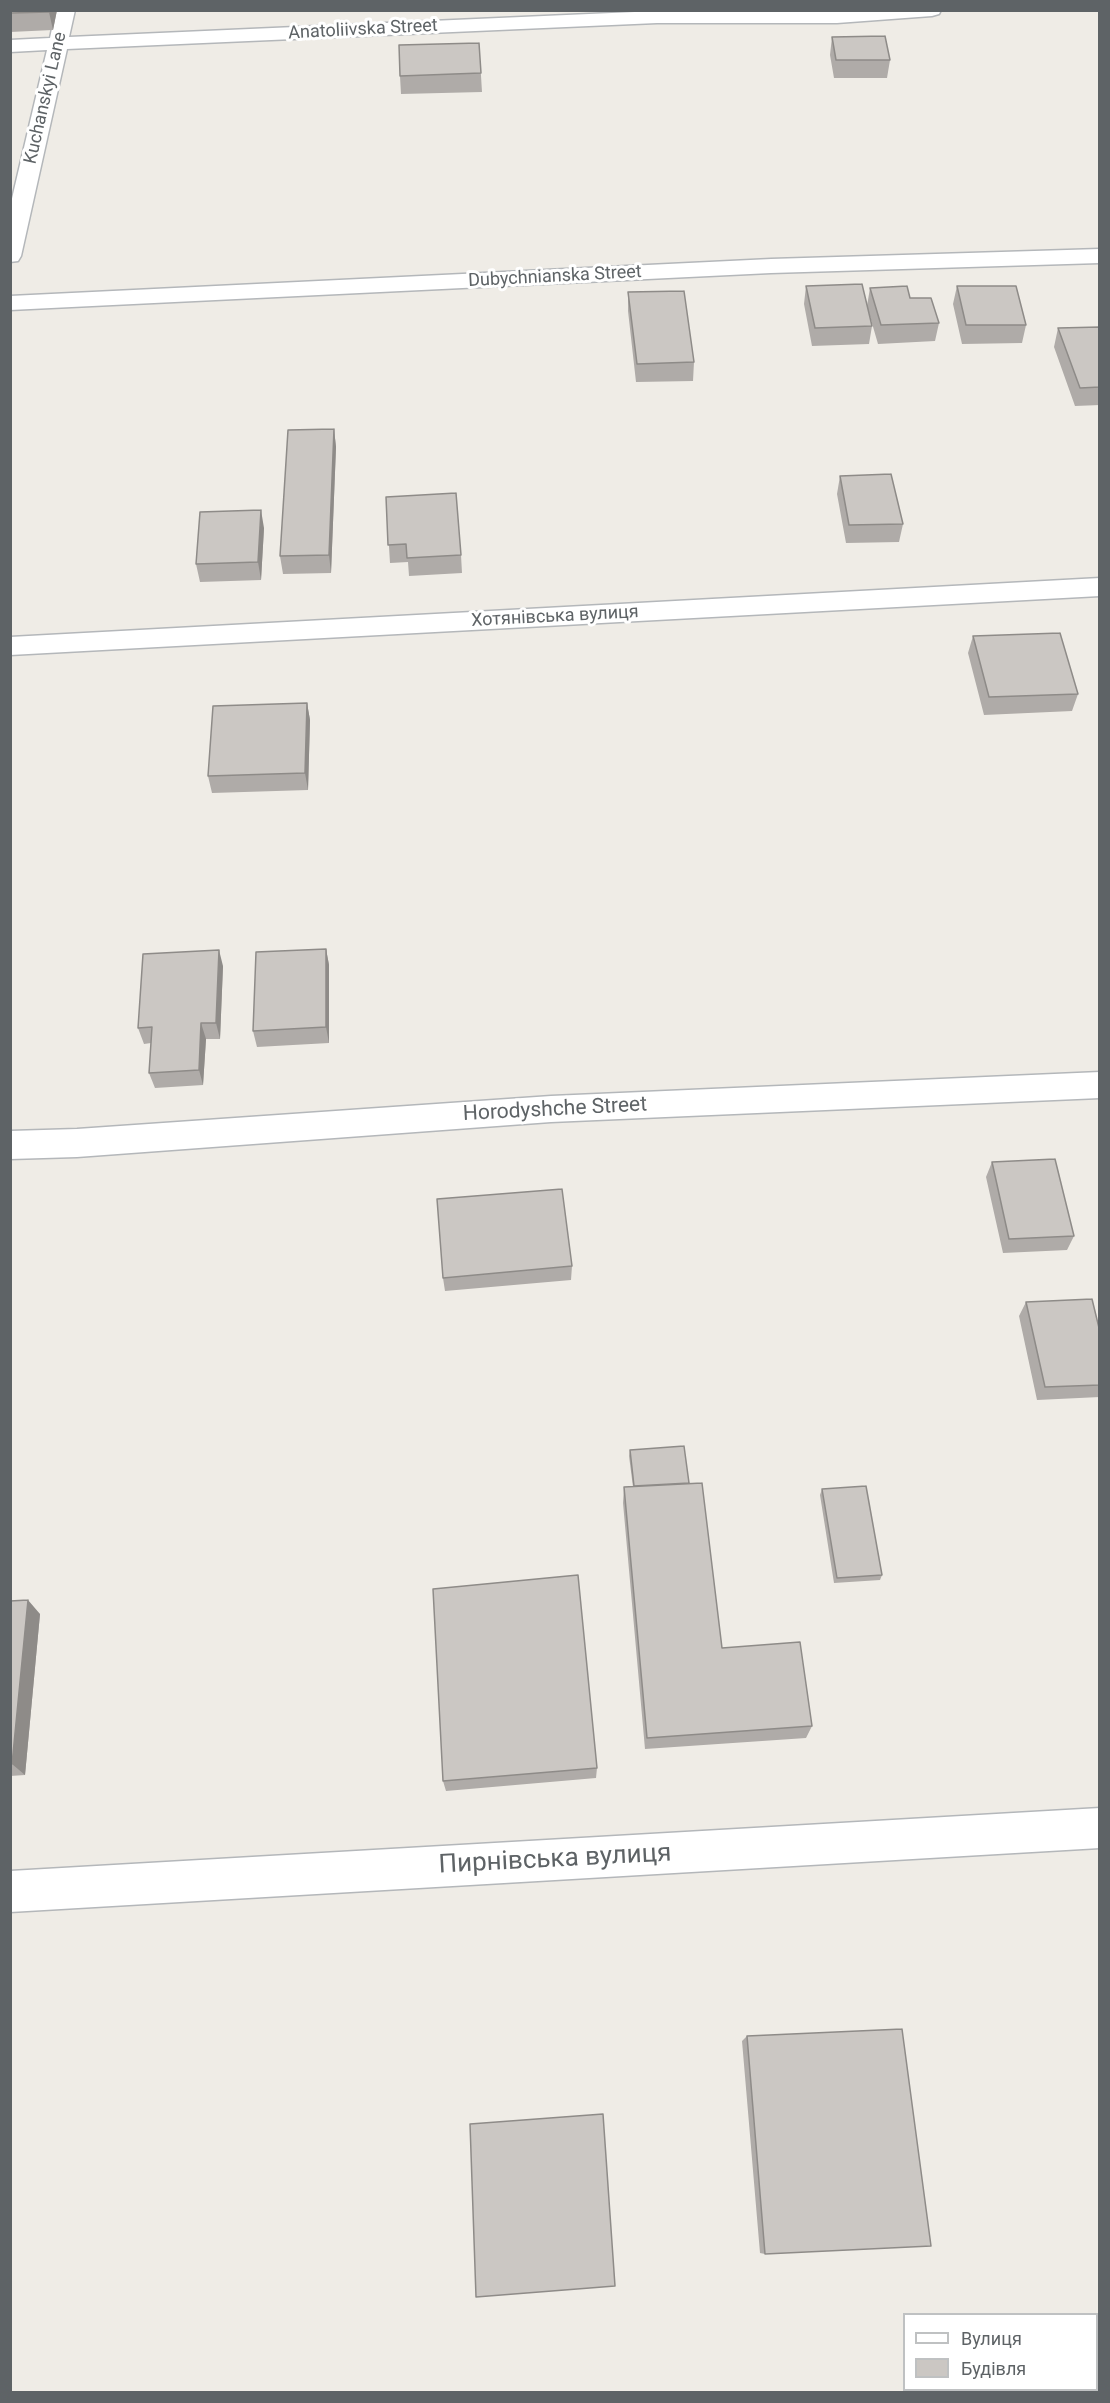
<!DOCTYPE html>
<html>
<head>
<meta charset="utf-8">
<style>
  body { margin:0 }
  #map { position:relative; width:1110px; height:2403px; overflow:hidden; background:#efece6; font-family:Roboto,sans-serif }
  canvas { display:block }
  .frame { position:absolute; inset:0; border:12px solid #5e6366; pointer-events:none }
  .legend { position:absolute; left:903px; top:2313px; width:195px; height:78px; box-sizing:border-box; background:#fff; border:2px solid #bfc1c2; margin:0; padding:8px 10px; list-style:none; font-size:18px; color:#5e6366 }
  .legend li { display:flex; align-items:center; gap:12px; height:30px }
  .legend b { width:30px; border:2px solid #bfc1c2 }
</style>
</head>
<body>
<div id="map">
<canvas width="1110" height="2403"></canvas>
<div class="frame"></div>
<ul class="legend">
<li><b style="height:8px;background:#fff"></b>Вулиця</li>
<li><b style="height:16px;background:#cbc7c3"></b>Будівля</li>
</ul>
</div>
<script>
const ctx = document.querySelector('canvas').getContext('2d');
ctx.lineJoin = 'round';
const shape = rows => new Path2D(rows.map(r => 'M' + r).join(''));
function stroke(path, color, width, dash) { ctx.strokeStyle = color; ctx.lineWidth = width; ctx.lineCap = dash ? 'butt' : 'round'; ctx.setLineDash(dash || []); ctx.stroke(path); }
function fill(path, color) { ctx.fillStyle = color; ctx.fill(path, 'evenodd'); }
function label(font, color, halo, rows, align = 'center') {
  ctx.font = font + ' Roboto,sans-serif'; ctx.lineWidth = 6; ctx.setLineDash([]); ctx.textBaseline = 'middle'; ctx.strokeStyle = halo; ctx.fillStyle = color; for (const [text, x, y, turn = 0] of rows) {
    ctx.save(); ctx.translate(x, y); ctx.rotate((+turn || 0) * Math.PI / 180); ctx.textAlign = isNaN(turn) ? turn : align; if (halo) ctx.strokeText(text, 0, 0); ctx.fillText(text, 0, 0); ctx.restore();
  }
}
const minor = shape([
  [56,10,75,10,69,37,657,11,941,10,939,14,932,16,837,23,657,23,67,49,21,256,18,261,10,262,10,207,47,50,10,52,10,40,50,38,56,10],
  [1100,249,1100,263,771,273,10,310,10,296,771,259,1100,249],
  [1100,578,1100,596,10,655,10,637,1100,578],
  [1100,1072,1100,1098,551,1122,77,1157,10,1159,10,1131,77,1129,551,1096,1100,1072],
  [1100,1808,1100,1848,10,1912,10,1871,1100,1808]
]);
stroke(minor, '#b4b7ba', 3);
fill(minor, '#fff');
fill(shape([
  [10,10,57,10,53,30,10,32],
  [832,37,890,60,887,78,834,78,830,55],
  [479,43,482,92,401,94,400,76],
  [806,286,872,326,869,344,812,346,804,304],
  [957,286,1026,325,1022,343,962,344,953,304],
  [870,288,910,298,939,323,935,341,878,344,867,306],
  [628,292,694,362,693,381,636,382,628,311],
  [1100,327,1100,405,1075,406,1054,347,1058,328],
  [334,429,336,447,331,573,283,574,280,556],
  [840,476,903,524,899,542,846,543,837,494],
  [386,497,461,555,462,573,409,576,408,562,390,563],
  [264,528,261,580,200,582,196,564],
  [973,636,1078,694,1072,711,984,715,968,653],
  [307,703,310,720,308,790,212,793,208,776],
  [326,949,329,965,329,1043,257,1047,253,1031],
  [223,966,220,1039,206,1039,203,1085,155,1088,149,1073,151,1043,144,1044,138,1028],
  [992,1162,1074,1236,1067,1250,1003,1253,986,1177],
  [572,1266,571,1280,445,1291,443,1278],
  [1026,1302,1100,1332,1100,1397,1037,1400,1019,1316],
  [630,1450,689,1484,722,1648,812,1726,806,1738,645,1749,623,1503,624,1487,633,1487,629,1456],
  [822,1489,882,1575,880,1580,834,1583,820,1495],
  [10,1601,40,1614,25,1775,10,1776],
  [597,1768,596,1778,446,1791,443,1781],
  [747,2036,765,2254,760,2253,742,2041]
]), '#afaba8');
fill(shape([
  [49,10,57,10,53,30,49,12],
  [334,429,336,447,331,573,329,555],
  [261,510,264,528,261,580,258,562],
  [307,703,310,720,308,790,305,773],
  [326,949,329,965,329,1043,326,1027],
  [219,950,223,966,220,1039,216,1023],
  [201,1023,206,1039,203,1085,199,1070],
  [28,1600,40,1614,25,1775,12,1764]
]), '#8e8b88');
const building = shape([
  [10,10,49,10,49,12,10,13,10,10],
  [885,36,890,60,836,60,832,37,885,36],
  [479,43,481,73,400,76,399,45,479,43],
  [862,284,872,326,815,328,806,286,862,284],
  [907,286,910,298,931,298,939,323,881,325,870,288,907,286],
  [957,286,1016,286,1026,325,966,325,957,286],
  [684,291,694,362,637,364,628,292,684,291],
  [1100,327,1100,387,1080,388,1058,328,1100,327],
  [334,429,329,555,280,556,288,430,334,429],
  [891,474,903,524,849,525,840,476,891,474],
  [456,493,461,555,407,558,406,544,388,545,386,497,456,493],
  [261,510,258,562,196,564,200,512,261,510],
  [1060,633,1078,694,989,697,973,636,1060,633],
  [307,703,305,773,208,776,213,706,307,703],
  [326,949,326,1027,253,1031,256,952,326,949],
  [219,950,216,1023,201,1023,199,1070,149,1073,152,1027,138,1028,143,954,219,950],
  [1055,1159,1074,1236,1009,1239,992,1162,1055,1159],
  [562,1189,572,1266,443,1278,437,1199,562,1189],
  [1092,1299,1100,1332,1100,1385,1045,1387,1026,1302,1092,1299],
  [684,1446,689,1483,634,1486,630,1450,684,1446],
  [702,1483,722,1648,800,1642,812,1726,647,1738,624,1487,702,1483],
  [866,1486,882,1575,837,1578,822,1489,866,1486],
  [578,1575,597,1768,443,1781,433,1589,578,1575],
  [28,1600,12,1764,10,1764,10,1601,28,1600],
  [902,2029,931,2246,765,2254,747,2036,902,2029],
  [603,2114,615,2286,476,2297,470,2124,603,2114]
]);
fill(building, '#cbc7c3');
stroke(building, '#8e8b88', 1.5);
label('18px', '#5e6366', '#fff', [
  ["Anatoliivska Street",363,30,-3],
  ["Kuchanskyi Lane",46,98,-77],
  ["Dubychnianska Street",555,277,-3],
  ["Хотянівська вулиця",555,617,-3]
]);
label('21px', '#5e6366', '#fff', [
  ["Horodyshche Street",555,1110,-3]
]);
label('26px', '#5e6366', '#fff', [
  ["Пирнівська вулиця",555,1860,-3]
]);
</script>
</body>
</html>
